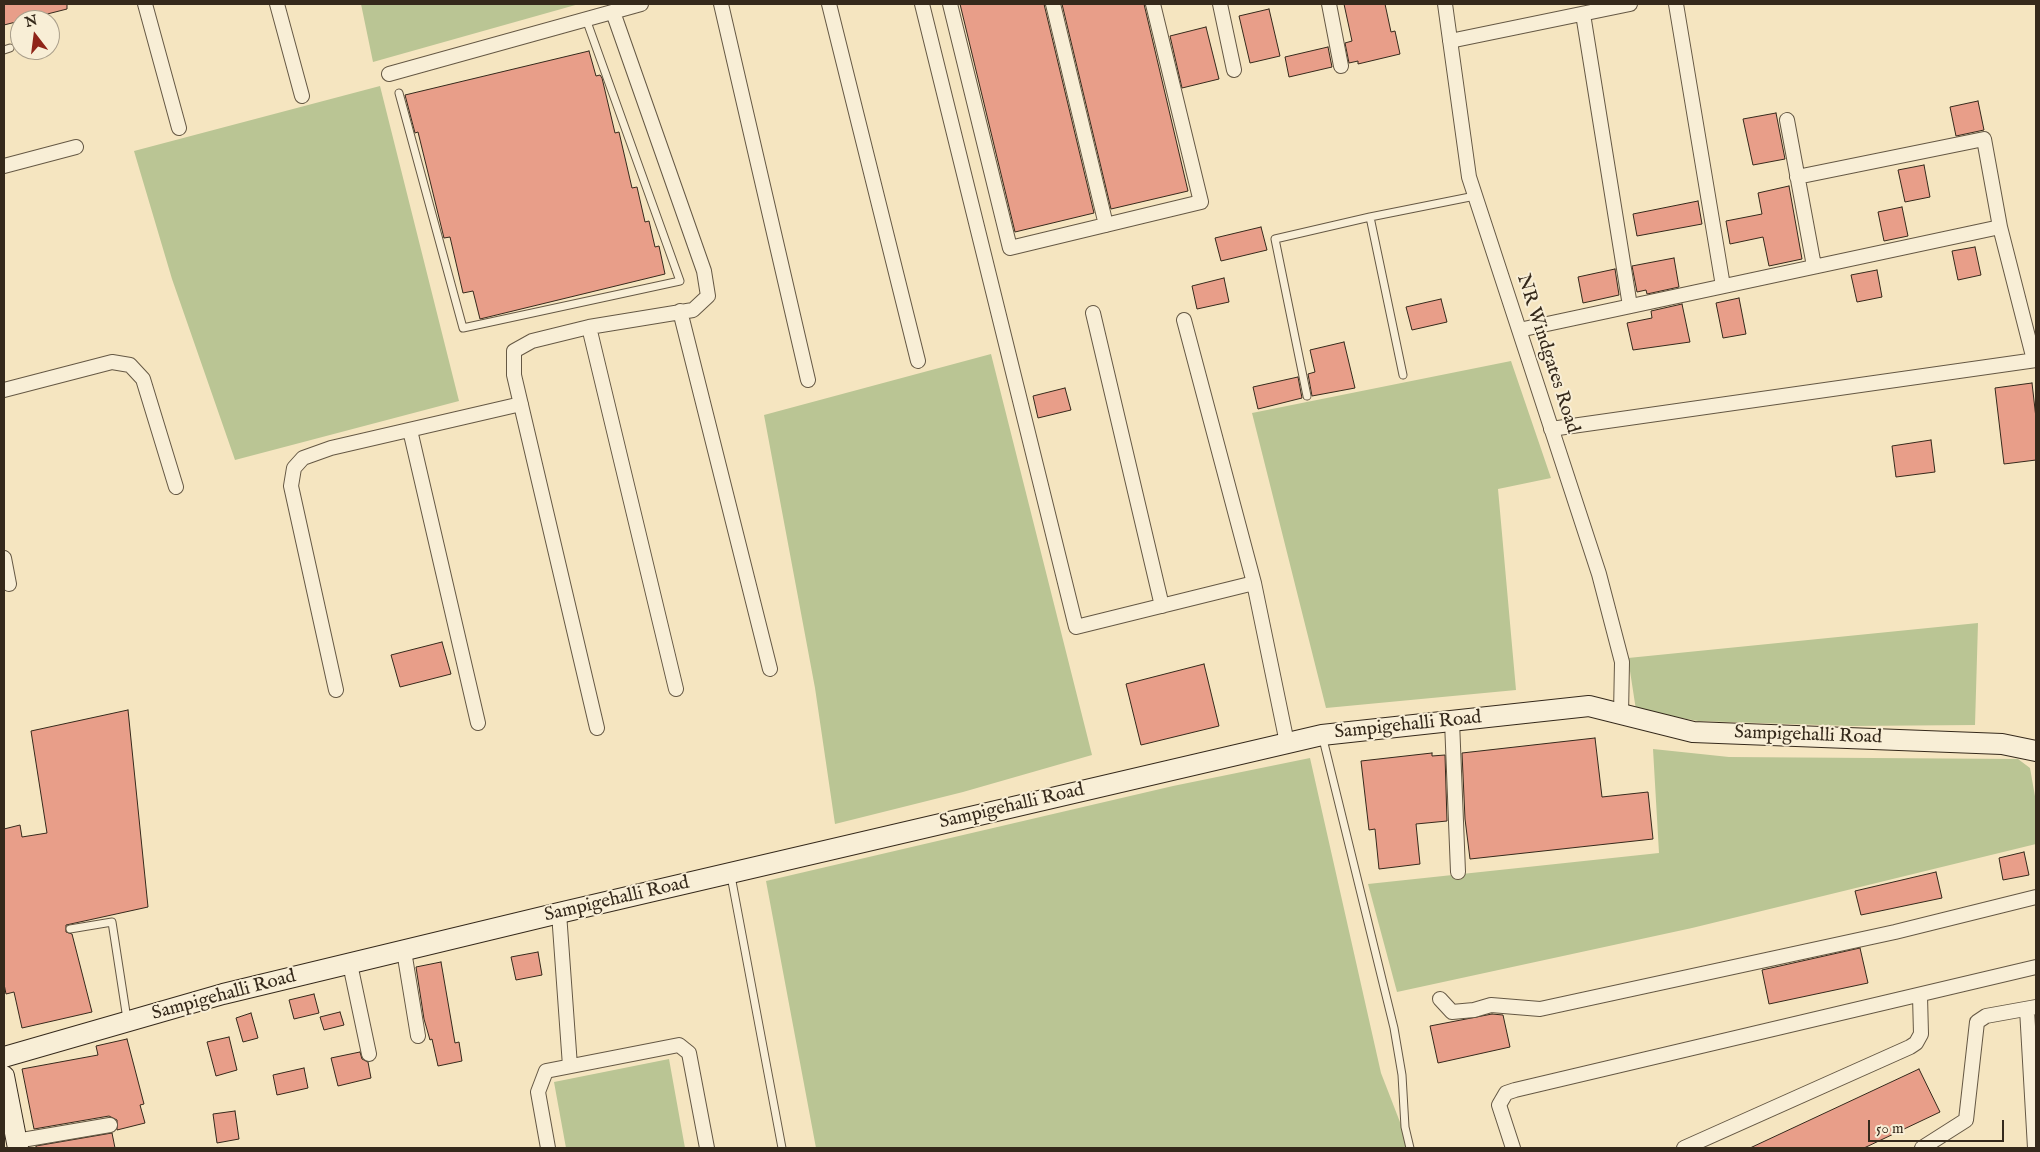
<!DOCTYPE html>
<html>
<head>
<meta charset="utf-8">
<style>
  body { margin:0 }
  #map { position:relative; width:2040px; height:1152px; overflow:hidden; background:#f5e5c0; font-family:"IM FELL English",serif }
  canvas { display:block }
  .frame { position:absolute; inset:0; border:5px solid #35291b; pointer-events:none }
  .north { position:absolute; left:10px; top:10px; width:50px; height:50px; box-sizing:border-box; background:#f8eed6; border:1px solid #aa9f8b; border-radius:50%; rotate:345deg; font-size:14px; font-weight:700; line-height:20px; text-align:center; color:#35291b }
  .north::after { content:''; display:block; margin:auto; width:18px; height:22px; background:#8f2418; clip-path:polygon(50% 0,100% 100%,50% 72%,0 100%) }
  .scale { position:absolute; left:1868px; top:1120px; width:136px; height:22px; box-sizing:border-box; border:2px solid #35291b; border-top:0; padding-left:6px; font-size:15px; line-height:18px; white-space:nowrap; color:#35291b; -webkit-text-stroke:4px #f8eed6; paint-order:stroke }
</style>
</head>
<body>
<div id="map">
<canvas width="2040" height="1152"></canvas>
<div class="frame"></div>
<div class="north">N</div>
<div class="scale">50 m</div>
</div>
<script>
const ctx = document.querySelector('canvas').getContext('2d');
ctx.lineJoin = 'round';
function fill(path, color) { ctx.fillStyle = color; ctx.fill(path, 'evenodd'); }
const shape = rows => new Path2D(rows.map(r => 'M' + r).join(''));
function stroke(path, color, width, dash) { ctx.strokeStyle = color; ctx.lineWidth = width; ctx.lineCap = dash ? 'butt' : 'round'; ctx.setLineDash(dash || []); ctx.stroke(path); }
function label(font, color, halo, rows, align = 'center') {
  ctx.font = font + ' "IM FELL English",serif'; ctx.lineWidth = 4; ctx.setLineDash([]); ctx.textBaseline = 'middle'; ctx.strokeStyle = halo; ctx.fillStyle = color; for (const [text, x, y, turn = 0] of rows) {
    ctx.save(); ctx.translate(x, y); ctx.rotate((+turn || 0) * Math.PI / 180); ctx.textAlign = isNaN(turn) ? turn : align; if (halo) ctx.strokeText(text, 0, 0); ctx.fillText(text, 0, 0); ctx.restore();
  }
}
fill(shape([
  [361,4,579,4,373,62],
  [380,86,459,401,235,460,172,279,134,151],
  [991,354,1092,755,963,792,835,824,815,688,764,415],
  [1511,361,1551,478,1498,489,1516,690,1326,708,1252,413],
  [1978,623,1975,725,1851,726,1698,721,1636,710,1628,658],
  [1653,749,1729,757,2018,759,2030,768,2036,802,2036,844,1692,928,1397,992,1368,884,1659,853],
  [1310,758,1381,1073,1410,1148,816,1148,766,881,1173,786],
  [669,1059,685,1148,566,1148,554,1082]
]), '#bac594');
const building = shape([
  [4,4,67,4,67,9,4,25,4,4],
  [960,4,1044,4,1094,213,1015,232,960,4],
  [1062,4,1144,4,1188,191,1111,209,1062,4],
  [1344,4,1385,4,1391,32,1395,31,1400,54,1358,64,1358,61,1349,63,1345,43,1352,41,1344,4],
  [1269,9,1280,56,1250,63,1239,16,1269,9],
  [1206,27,1219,79,1182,88,1170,36,1206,27],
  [1328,47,1332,67,1289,77,1285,57,1328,47],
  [589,51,596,76,600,75,602,78,615,133,619,132,632,188,637,187,645,222,649,221,655,247,659,246,665,274,480,319,473,291,463,293,450,237,444,238,418,132,415,133,405,95,589,51],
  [1978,101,1984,130,1956,136,1950,107,1978,101],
  [1776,113,1785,159,1753,165,1743,119,1776,113],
  [1924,165,1930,197,1905,202,1898,170,1924,165],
  [1789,186,1802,259,1769,266,1763,237,1730,244,1726,221,1762,214,1758,193,1789,186],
  [1698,201,1702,224,1637,236,1633,214,1698,201],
  [1902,207,1908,236,1884,241,1878,212,1902,207],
  [1261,227,1267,250,1221,261,1215,238,1261,227],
  [1975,247,1981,275,1958,280,1952,251,1975,247],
  [1674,258,1679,287,1647,294,1646,290,1637,292,1632,266,1674,258],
  [1615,269,1619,295,1583,303,1578,277,1615,269],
  [1877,270,1882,297,1857,302,1851,275,1877,270],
  [1224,278,1229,302,1197,309,1192,286,1224,278],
  [1739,298,1746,334,1723,338,1716,303,1739,298],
  [1441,299,1447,322,1412,330,1406,307,1441,299],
  [1682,304,1690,342,1633,350,1627,323,1652,318,1651,311,1682,304],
  [1344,342,1355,388,1312,396,1308,374,1315,372,1310,350,1344,342],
  [1298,377,1302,398,1258,409,1253,387,1298,377],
  [2032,383,2036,418,2036,460,2004,464,1995,388,2032,383],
  [1065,388,1071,410,1038,418,1033,396,1065,388],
  [1931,440,1935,472,1896,477,1892,446,1931,440],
  [442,642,451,674,400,687,391,655,442,642],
  [1204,664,1219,726,1141,745,1126,684,1204,664],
  [128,710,148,907,66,925,66,932,72,934,92,1012,22,1028,14,992,6,994,4,984,4,829,20,825,22,837,47,833,31,731,128,710],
  [1595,738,1602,797,1648,792,1653,839,1470,859,1465,819,1462,753,1595,738],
  [1432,753,1432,756,1445,755,1447,821,1416,824,1420,864,1379,869,1375,829,1369,830,1361,761,1432,753],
  [2024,852,2029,875,2003,880,1999,858,2024,852],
  [1936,872,1942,898,1861,915,1855,891,1936,872],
  [1860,948,1868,983,1769,1004,1762,970,1860,948],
  [538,952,542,975,516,980,511,957,538,952],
  [441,962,455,1043,459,1042,462,1061,438,1066,432,1039,430,1040,424,1019,416,967,441,962],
  [314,994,319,1013,294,1019,289,1000,314,994],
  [340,1012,344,1025,324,1030,320,1017,340,1012],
  [251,1013,258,1038,243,1042,236,1018,251,1013],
  [1492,1014,1503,1015,1510,1047,1438,1063,1430,1026,1492,1014],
  [229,1037,237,1070,216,1076,207,1042,229,1037],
  [127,1039,144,1104,140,1105,145,1123,117,1130,117,1120,109,1116,34,1129,22,1069,98,1055,96,1046,127,1039],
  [360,1052,362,1059,368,1062,371,1078,338,1086,331,1058,360,1052],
  [304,1068,308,1088,277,1095,273,1075,304,1068],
  [1919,1069,1940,1112,1864,1148,1750,1148,1919,1069],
  [235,1111,239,1139,217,1143,213,1114,235,1111],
  [112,1133,115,1148,36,1148,36,1146,112,1133]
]);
fill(building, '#e89e89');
stroke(building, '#35291b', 1);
const lane = shape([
  [4,50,10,48],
  [399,93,463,328,680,281,586,19],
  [1403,375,1370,217,1475,196],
  [1307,396,1275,239,1370,217],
  [1322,735,1394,1028,1402,1075,1405,1127,1410,1148],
  [731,876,782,1148],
  [70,929,112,922,127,1019]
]);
const street = shape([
  [145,4,179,128],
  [277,4,302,96],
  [721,4,808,380],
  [829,4,918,361],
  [922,4,1076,627,1254,583],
  [950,4,1010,248,1201,202,1153,4],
  [1053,4,1106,225],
  [1220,4,1234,70],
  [1329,4,1341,66],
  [1445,4,1469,177,1599,574,1622,662,1621,714],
  [1676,4,1723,286],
  [1583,14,1630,306],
  [1450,41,1630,4],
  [389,74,641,4],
  [1787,120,1814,266],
  [4,166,76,147],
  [1797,177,1984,139,2000,227,2034,360],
  [680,311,770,669],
  [1093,313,1162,606],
  [1184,320,1254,583,1287,743],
  [589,327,676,689],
  [1519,330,2000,227],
  [4,390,112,362,130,365,143,379,176,487],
  [1551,429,2036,360],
  [410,430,478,723],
  [4,558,9,584],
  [336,690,291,486,294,468,303,458,331,448,521,404],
  [1452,721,1458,872],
  [597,728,514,375,514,351,532,341,589,327,693,310,708,296,704,271,613,12],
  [559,913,570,1066],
  [404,951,418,1036],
  [350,964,369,1054],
  [1440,999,1452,1012,1474,1010,1491,1005,1540,1009,1895,932,2036,897],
  [2027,1009,2035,1148],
  [16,1141,110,1125],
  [548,1148,538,1092,546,1071,679,1045,689,1053,707,1148],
  [1513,1148,1499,1105,1506,1093,1515,1090,2036,967],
  [1684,1148,1910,1047,1916,1043,1921,1034,1920,996],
  [1922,1148,1966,1120,1977,1022,1986,1016,2036,1007]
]);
const secondary = shape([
  [4,1057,223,994,559,913,1322,735,1589,706,1693,732,2002,744,2036,751],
  [4,1076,18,1148]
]);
stroke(lane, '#655844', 9);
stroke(street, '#655844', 16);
stroke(secondary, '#35291b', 22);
stroke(lane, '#f8eed6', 7);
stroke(street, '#f8eed6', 14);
stroke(secondary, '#f8eed6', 20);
label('19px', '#35291b', '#f8eed6', [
  ["NR Windgates Road",1547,354,72],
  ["Sampigehalli Road",1408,726,-6],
  ["Sampigehalli Road",1808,736,2],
  ["Sampigehalli Road",1012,807,-13],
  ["Sampigehalli Road",617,900,-13],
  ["Sampigehalli Road",224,996,-15]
]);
</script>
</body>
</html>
